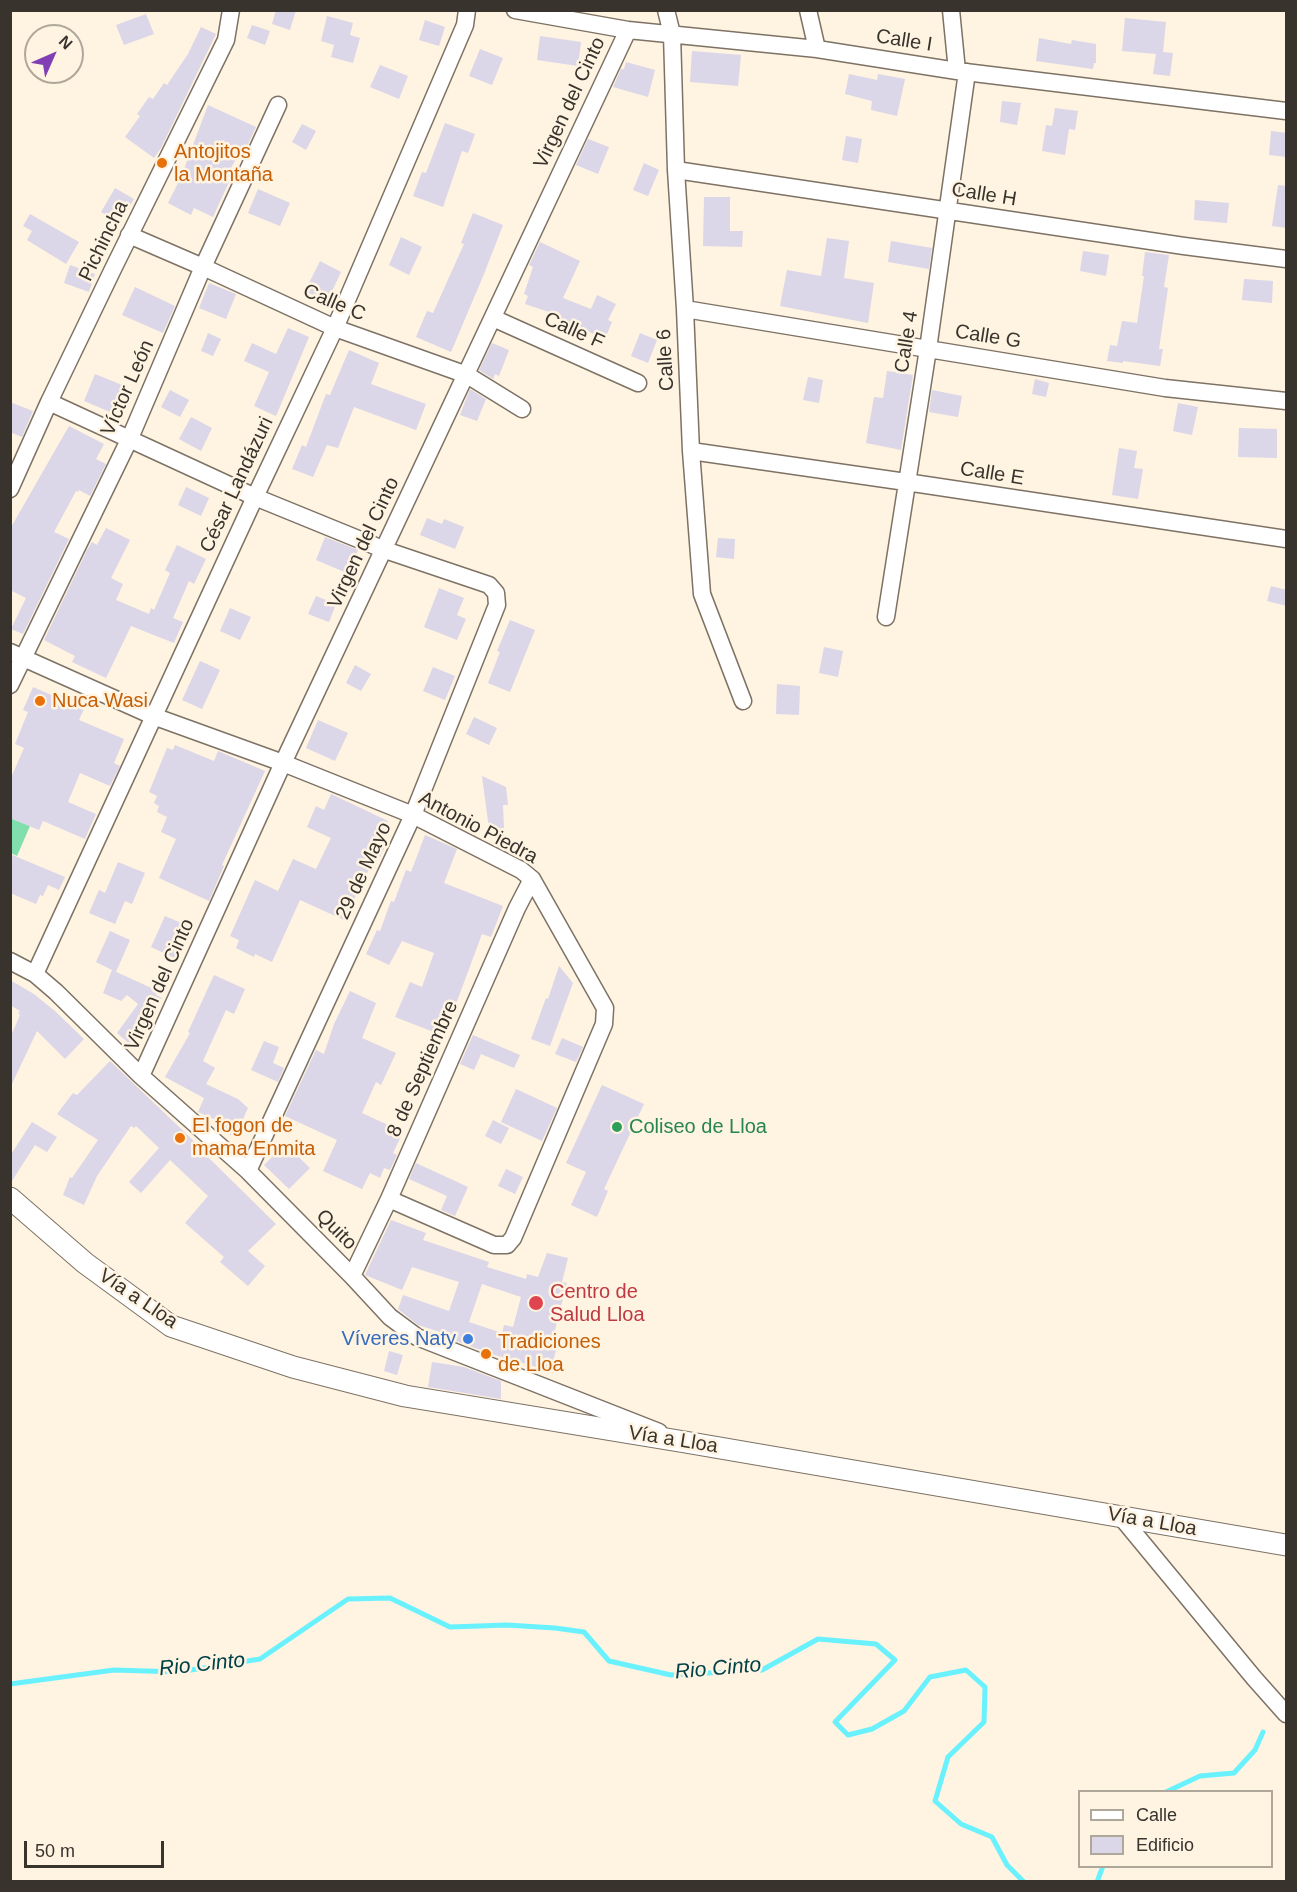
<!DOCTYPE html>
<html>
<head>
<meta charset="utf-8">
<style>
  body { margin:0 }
  #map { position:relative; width:1297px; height:1892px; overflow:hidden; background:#fff3e2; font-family:Helvetica,sans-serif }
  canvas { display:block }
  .frame { position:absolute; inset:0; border:12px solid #38342d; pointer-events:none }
  .legend { position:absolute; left:1078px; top:1790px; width:195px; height:78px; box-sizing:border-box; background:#fff3e2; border:2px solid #afa79a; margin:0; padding:8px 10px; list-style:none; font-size:18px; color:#38342d }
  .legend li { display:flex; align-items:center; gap:12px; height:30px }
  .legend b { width:30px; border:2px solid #afa79a }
  .north { position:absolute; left:24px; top:24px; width:60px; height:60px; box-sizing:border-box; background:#fff3e2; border:2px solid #afa79a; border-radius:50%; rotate:45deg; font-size:16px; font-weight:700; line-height:24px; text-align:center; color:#38342d }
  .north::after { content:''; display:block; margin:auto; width:21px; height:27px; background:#803fb4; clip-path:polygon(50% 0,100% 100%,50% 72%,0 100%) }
  .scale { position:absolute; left:24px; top:1841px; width:140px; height:27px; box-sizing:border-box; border:3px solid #38342d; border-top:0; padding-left:8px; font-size:18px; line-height:21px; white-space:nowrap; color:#38342d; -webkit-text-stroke:4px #fff3e2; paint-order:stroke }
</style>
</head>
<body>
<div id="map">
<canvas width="1297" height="1892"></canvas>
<div class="frame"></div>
<ul class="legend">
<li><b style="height:8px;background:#fff"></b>Calle</li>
<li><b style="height:16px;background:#dbd6e8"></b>Edificio</li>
</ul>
<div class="north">N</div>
<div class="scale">50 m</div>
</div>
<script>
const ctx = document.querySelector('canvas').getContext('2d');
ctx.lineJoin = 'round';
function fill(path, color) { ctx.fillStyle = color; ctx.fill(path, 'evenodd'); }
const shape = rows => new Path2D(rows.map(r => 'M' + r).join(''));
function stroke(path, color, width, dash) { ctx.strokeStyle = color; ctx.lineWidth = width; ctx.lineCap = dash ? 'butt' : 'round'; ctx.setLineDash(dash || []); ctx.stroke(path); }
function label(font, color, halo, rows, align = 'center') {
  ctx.font = font + ' Helvetica,sans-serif'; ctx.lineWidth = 5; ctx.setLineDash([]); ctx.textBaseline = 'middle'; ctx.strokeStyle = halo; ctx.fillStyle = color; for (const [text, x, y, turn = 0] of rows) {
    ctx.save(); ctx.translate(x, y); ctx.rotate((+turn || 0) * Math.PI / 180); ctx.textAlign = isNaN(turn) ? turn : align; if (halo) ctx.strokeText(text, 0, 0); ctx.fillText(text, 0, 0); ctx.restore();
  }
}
fill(shape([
  [10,818,30,826,17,856,11,853]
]), '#80dfad');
stroke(shape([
  [10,1684,114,1670,178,1672,260,1659,348,1599,390,1598,450,1627,507,1625,555,1628,584,1632,609,1661,671,1675,762,1670,818,1639,876,1644,895,1660,835,1722,848,1735,872,1729,904,1711,930,1677,966,1670,985,1687,984,1722,948,1757,935,1801,961,1824,992,1837,1007,1865,1024,1882],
  [1166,1792,1200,1776,1234,1773,1255,1750,1263,1732],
  [1097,1882,1103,1866]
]), '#69f1fe', 5);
fill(shape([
  [276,10,296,10,290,30,272,24],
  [146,14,154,34,124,45,116,25],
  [327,16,353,23,350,35,360,38,353,63,331,57,334,45,321,41],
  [1125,18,1166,22,1163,52,1173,53,1170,76,1153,74,1156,54,1122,51],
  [425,20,445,27,439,46,419,40],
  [252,25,270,31,265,45,247,38],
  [201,27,216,34,161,148,154,158,125,137,140,116,137,114,149,97,153,99,164,83,167,85,188,54],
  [540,36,581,42,578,66,537,60],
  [1039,38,1071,44,1072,40,1096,44,1096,63,1094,63,1093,69,1036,61],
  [480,49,503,58,492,85,469,76],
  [692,51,741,55,738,86,690,82],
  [626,62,655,70,648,97,613,87,621,69,624,69],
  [380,65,408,76,399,99,370,87],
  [849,74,877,80,878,74,905,79,897,116,871,110,872,101,845,94],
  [1002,101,1021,103,1017,125,1000,122],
  [208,105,256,127,244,153,241,151,225,178,230,180,213,217,194,208,191,215,168,203,181,177],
  [1055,108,1078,111,1075,130,1069,129,1065,155,1042,151,1046,125,1052,126],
  [445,123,475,134,468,153,462,151,443,207,413,196,422,172,426,173],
  [302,124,316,131,306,150,292,142],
  [1271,131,1287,133,1287,157,1269,155],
  [846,136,862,139,858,163,842,160],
  [588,139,609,147,598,174,576,165],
  [644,163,659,170,648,196,633,190],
  [1278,185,1287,186,1287,228,1272,226],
  [115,188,134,199,120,223,101,212],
  [258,189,290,203,280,226,248,213],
  [704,197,730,197,730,231,743,231,742,247,703,246],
  [1195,200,1229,203,1227,223,1194,220],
  [473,213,503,225,484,274,451,352,416,337,427,311,433,313,464,244,461,243],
  [30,214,79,242,66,264,27,240,32,231,23,226],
  [401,237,422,247,409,275,389,265],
  [827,238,849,241,844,278,874,283,868,323,780,306,787,270,821,276],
  [891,241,932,248,929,269,888,262],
  [540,242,580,261,563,298,591,309,597,295,616,304,608,320,612,322,605,339,578,327,574,337,556,330,561,316,525,304,528,296,524,294,533,267,529,265],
  [1083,251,1109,255,1106,276,1080,271],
  [1145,252,1169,255,1164,287,1168,288,1159,349,1163,349,1160,366,1123,361,1123,363,1107,361,1110,345,1117,346,1122,321,1137,323,1144,276,1142,276],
  [320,261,341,272,327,302,305,291],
  [70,265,95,274,89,292,64,283],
  [1244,279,1273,281,1272,303,1242,300],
  [209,283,236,294,226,319,199,308],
  [135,287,175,306,163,333,122,315],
  [288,328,309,337,276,416,254,406,269,372,244,361,252,343,276,354],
  [208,333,221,339,213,356,201,351],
  [640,333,657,340,648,363,631,356],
  [492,343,509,350,499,376,495,374,493,379,479,370],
  [349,350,379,363,371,384,426,404,416,430,354,407,338,448,327,445,313,477,292,469,302,445,306,447,326,394,330,395],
  [887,371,913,375,901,450,866,443,874,397,883,398],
  [95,374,127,387,115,414,84,401],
  [808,377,823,380,819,403,803,400],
  [1035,379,1049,383,1046,397,1032,394],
  [470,389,486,399,477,421,460,415],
  [170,390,189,400,180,417,161,407],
  [932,390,962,396,958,417,929,412],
  [10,402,33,411,22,437,10,432],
  [1178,403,1198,407,1192,435,1173,431],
  [191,417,212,428,201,451,179,439],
  [69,426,104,444,96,459,106,464,90,496,79,490,78,492,76,491,54,532,69,539,23,634,11,629,26,598,10,590,10,529],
  [1239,428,1277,429,1277,458,1238,457],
  [1119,448,1137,451,1134,468,1143,469,1138,499,1112,495],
  [186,487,209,498,201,516,178,505],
  [427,518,442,524,444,519,464,527,455,549,420,535],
  [106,528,130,540,111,578,123,584,116,600,149,614,151,608,154,610,170,573,165,570,177,545,206,559,194,584,189,581,173,618,183,622,174,643,131,626,106,678,72,662,75,656,44,640,88,548,92,542,97,545],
  [325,537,358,550,349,574,316,560],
  [718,538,735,539,734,559,716,557],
  [1271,586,1287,590,1287,606,1267,601],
  [439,588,464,598,457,615,466,619,457,640,424,627],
  [316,596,336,604,329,622,308,614],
  [230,608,251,617,240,640,220,631],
  [510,620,535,630,510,692,488,683,500,652,497,651],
  [824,647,843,651,838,677,819,673],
  [200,661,220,670,202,709,182,700],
  [355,665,371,674,361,691,346,683],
  [433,667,455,676,445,700,423,691],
  [777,684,800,686,799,715,776,714],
  [33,687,84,709,79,720,124,739,114,763,120,766,110,786,80,773,68,802,96,814,85,839,43,821,39,830,10,818,10,780,24,748,15,744,28,712,23,710],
  [474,717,497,728,489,745,466,734],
  [318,720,348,733,335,761,306,748],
  [175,745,214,761,218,751,265,771,222,865,224,866,209,901,159,878,176,839,161,832,167,817,157,812,159,806,154,803,157,796,149,792,167,748,173,750],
  [482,776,506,787,508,805,503,805,504,828,489,829],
  [331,794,388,821,379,840,386,844,380,857,376,855,344,920,300,900,272,962,255,954,254,957,236,948,239,940,230,936,255,880,278,891,293,859,316,869,331,838,307,827,316,806,324,810],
  [425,835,457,849,444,883,503,906,491,937,482,934,444,1036,395,1017,410,982,422,987,434,953,402,941,389,965,366,954,377,930,380,931,391,901,394,902,406,870,411,872],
  [10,854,65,877,59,890,48,885,43,896,40,895,36,904,10,893],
  [118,862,145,873,132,904,125,901,115,924,89,913,99,890,105,893],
  [165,916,191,927,177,959,151,947],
  [110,931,130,940,116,972,96,962],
  [559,966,573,983,550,1046,531,1039,546,998,548,999],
  [112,970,158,991,156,995,162,998,148,1029,132,1046,117,1033,138,1004,127,995,121,1001,103,993],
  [214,975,245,989,234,1014,226,1010,203,1061,215,1068,206,1084,238,1099,248,1108,235,1137,222,1131,225,1124,198,1112,204,1098,165,1077,190,1033,188,1032],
  [10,980,34,994,56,1012,84,1039,65,1059,37,1031,10,1088,10,1038,20,1015,18,1013,20,1011,10,1005],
  [350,991,376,1003,362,1038,396,1053,381,1085,376,1082,362,1113,403,1132,393,1153,397,1155,390,1170,384,1168,380,1178,370,1173,362,1189,323,1171,337,1140,285,1116,316,1050,324,1054,334,1024],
  [473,1035,520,1055,514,1068,481,1054,474,1070,460,1064],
  [562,1038,583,1047,576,1062,555,1054],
  [264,1041,279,1047,273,1063,284,1068,278,1082,251,1070],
  [110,1061,197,1144,195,1145,213,1162,276,1224,248,1251,265,1266,248,1286,220,1262,224,1257,185,1223,208,1196,170,1160,141,1193,129,1182,159,1148,136,1126,134,1128,131,1126,97,1176,84,1205,63,1195,70,1177,72,1178,98,1140,57,1114,73,1093,77,1095],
  [602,1085,644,1104,604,1189,608,1191,597,1217,571,1205,586,1172,566,1163],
  [516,1089,557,1108,542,1141,501,1122],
  [493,1120,509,1128,501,1144,485,1136],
  [32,1122,57,1137,47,1152,35,1145,10,1184,10,1156],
  [285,1144,310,1168,289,1189,264,1165],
  [416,1163,468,1187,455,1216,441,1210,447,1196,409,1179],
  [506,1169,523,1177,515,1194,498,1186],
  [391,1220,426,1233,423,1240,489,1262,487,1267,526,1279,527,1274,538,1277,547,1253,568,1258,562,1282,567,1283,552,1342,558,1344,550,1371,495,1355,439,1335,440,1332,418,1325,398,1309,403,1295,449,1311,459,1282,412,1267,402,1290,365,1275],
  [482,1284,521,1297,513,1327,504,1325,502,1333,469,1322],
  [389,1351,403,1355,397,1375,384,1371],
  [432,1362,464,1367,501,1381,501,1399,428,1387]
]), '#dbd6e8');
const minor = shape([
  [515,10,628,30,817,49,957,71,1286,111],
  [666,10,672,34,676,170,685,309,691,451,702,594,743,701],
  [808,10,817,49],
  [951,10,957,71],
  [676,170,1184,246,1286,259],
  [129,235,203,267,335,328,467,375,522,409],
  [685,309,1165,388,1286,401],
  [493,318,638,383],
  [49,402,255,497,385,550,489,585,496,593,497,605,413,815,248,1171],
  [691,451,906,482,1286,539],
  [10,489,49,402,113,269,226,40,231,10],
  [886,617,928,349,967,72],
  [10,652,153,716,283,763,413,815,521,870,532,879,605,1008,604,1024,513,1238,507,1245,494,1245,389,1199],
  [10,685,130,438,203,267,278,105],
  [10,961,35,974,56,992,141,1076,248,1171,352,1276,390,1317,417,1337,659,1432],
  [35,974,255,497,335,328,465,25,467,10],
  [141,1076,283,763,628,30],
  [352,1276,389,1199,517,908,532,879],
  [1121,1517,1254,1678,1286,1714]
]);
const tertiary = shape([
  [10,1198,85,1263,171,1326,293,1367,405,1396,685,1442,1286,1545]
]);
stroke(minor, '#7d7264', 19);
stroke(tertiary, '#7d7264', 23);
stroke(minor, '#fff', 16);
stroke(tertiary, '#fff', 21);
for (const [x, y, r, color] of [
  [162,163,6,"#e8710a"],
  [40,701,6,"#e8710a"],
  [617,1127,6,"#2e9e5b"],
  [180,1138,6,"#e8710a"],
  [536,1303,8,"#e0444e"],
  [468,1339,6,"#3f7fe0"],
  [486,1354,6,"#e8710a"]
]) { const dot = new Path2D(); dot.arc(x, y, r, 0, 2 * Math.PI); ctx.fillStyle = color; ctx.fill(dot); stroke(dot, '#fff3e2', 2); }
label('20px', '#38342d', '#fff3e2', [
  ["Calle I",904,41,9],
  ["Virgen del Cinto",570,103,-65],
  ["Calle H",984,195,9],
  ["Pichincha",104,241,-64],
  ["Calle C",334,303,23],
  ["Calle F",574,331,24],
  ["Calle G",988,337,9],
  ["Calle 4",907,342,-81],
  ["Calle 6",666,360,-93],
  ["Víctor León",128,388,-66],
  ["Calle E",992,474,9],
  ["César Landázuri",237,485,-65],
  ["Virgen del Cinto",364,543,-65],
  ["Antonio Piedra",478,828,28],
  ["29 de Mayo",364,871,-65],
  ["Virgen del Cinto",160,985,-66],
  ["8 de Septiembre",423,1069,-66],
  ["Quito",336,1230,45],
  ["Vía a Lloa",138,1299,34],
  ["Vía a Lloa",673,1440,9],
  ["Vía a Lloa",1152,1522,10]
]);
label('20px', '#c56008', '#fff3e2', [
  ["Antojitos",174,152],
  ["la Montaña",174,175],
  ["Nuca Wasi",52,701],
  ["El fogon de",192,1126],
  ["mama Enmita",192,1149],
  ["Tradiciones",498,1342],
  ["de Lloa",498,1365]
], 'left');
label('20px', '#27864d', '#fff3e2', [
  ["Coliseo de Lloa",629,1127]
], 'left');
label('20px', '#be3a42', '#fff3e2', [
  ["Centro de",550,1292],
  ["Salud Lloa",550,1315]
], 'left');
label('20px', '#366cbe', '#fff3e2', [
  ["Víveres Naty",456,1339]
], 'right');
label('italic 21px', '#004248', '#fff3e2', [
  ["Rio Cinto",202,1665,-6],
  ["Rio Cinto",718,1669,-5]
]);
</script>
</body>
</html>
